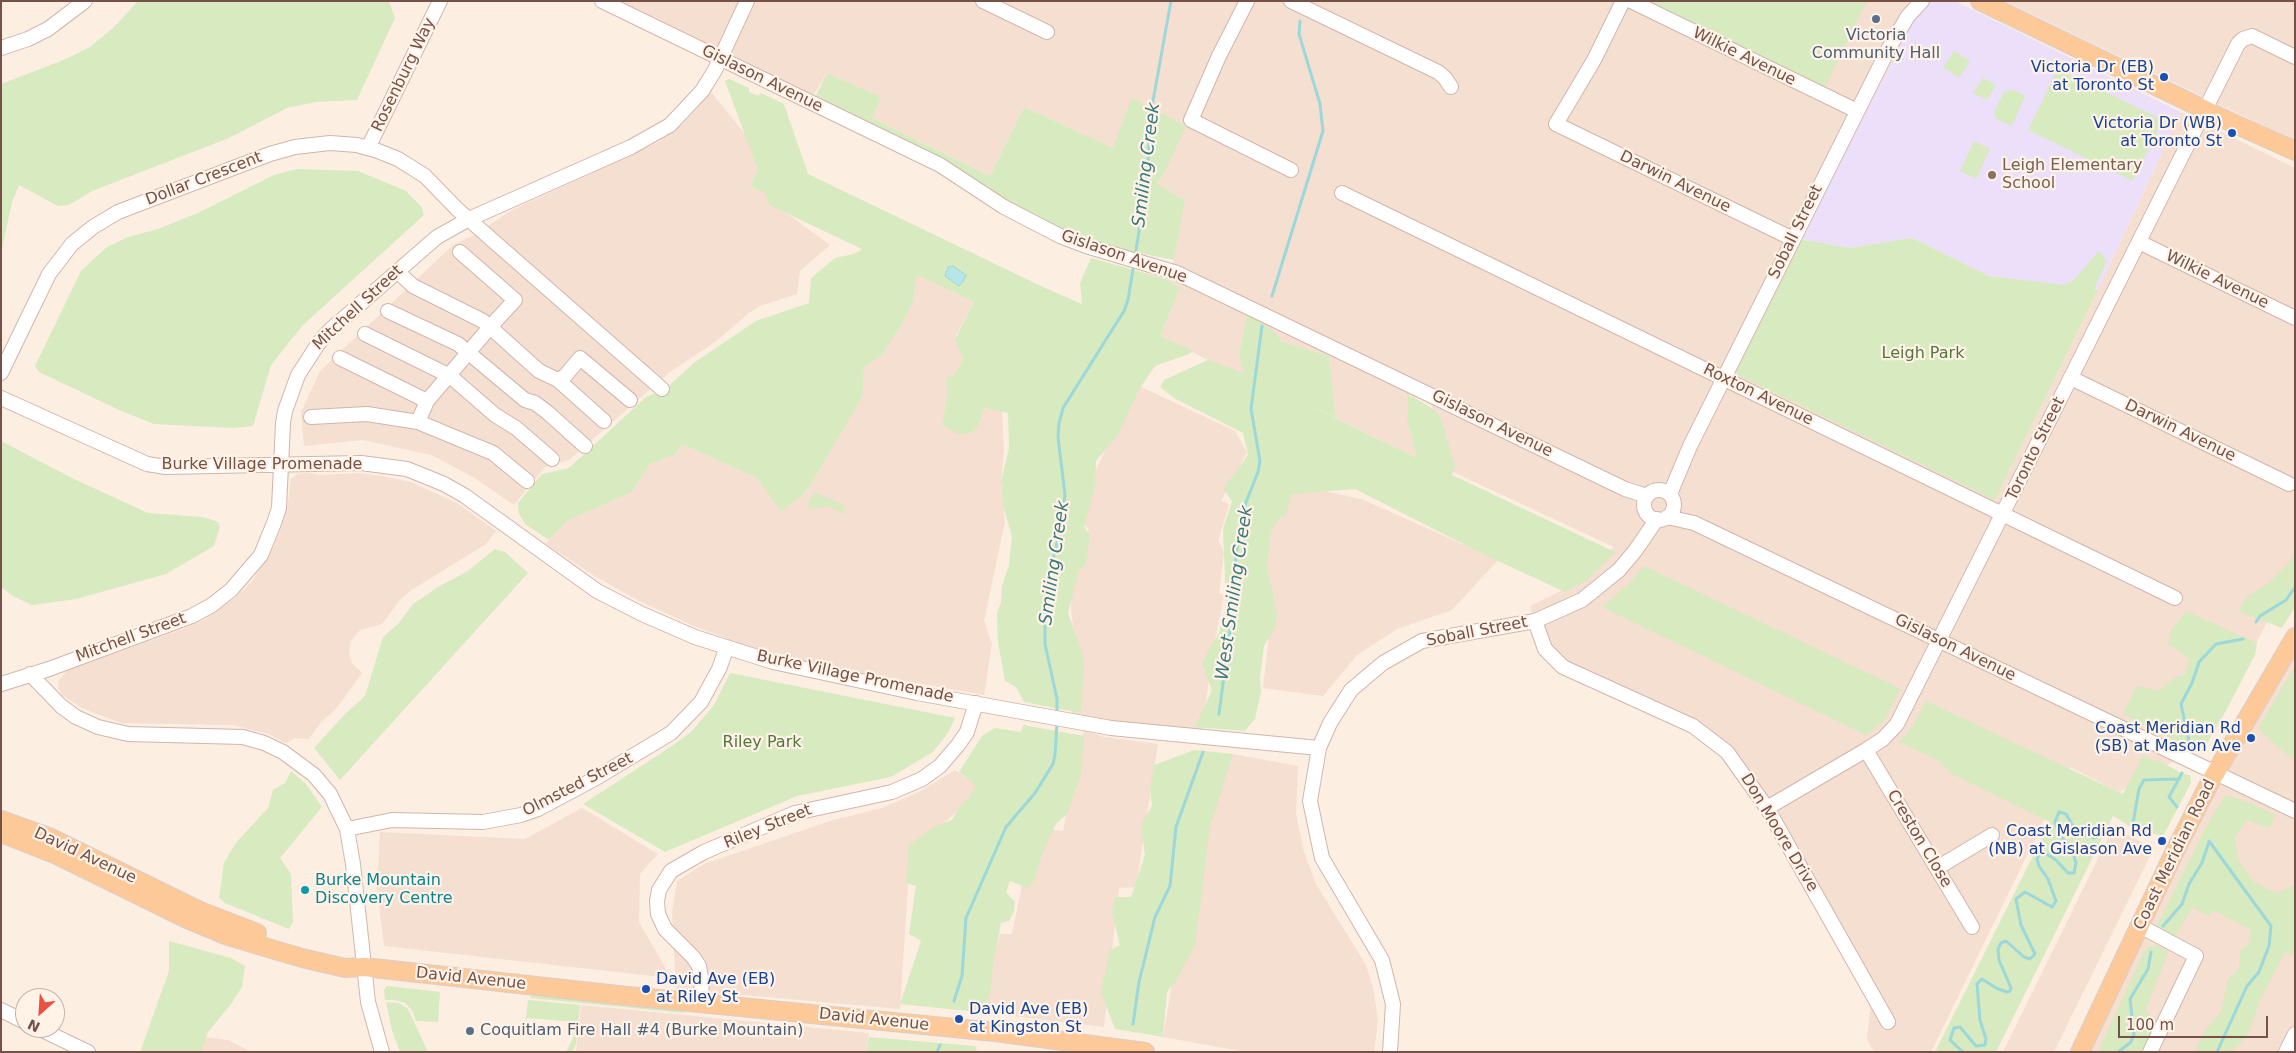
<!DOCTYPE html>
<html>
<head>
<meta charset="utf-8">
<style>
  body { margin:0 }
  #map { position:relative; width:2296px; height:1053px; overflow:hidden; background:#fdeee2; font-family:"DejaVu Sans",sans-serif }
  canvas { display:block }
  .frame { position:absolute; inset:0; border:2px solid #755148; pointer-events:none }
  .north { position:absolute; left:15px; top:988px; width:50px; height:50px; box-sizing:border-box; background:#fff3e8; border:1px solid #c8b2a8; border-radius:50%; rotate:206deg; font-size:14px; font-weight:700; line-height:20px; text-align:center; color:#755148 }
  .north::after { content:''; display:block; margin:auto; width:18px; height:22px; background:#eb5143; clip-path:polygon(50% 0,100% 100%,50% 72%,0 100%) }
  .scale { position:absolute; left:2118px; top:1016px; width:150px; height:22px; box-sizing:border-box; border:2px solid #755148; border-top:0; padding-left:6px; font-size:15px; line-height:18px; white-space:nowrap; color:#755148; -webkit-text-stroke:4px #fff3e8; paint-order:stroke }
</style>
</head>
<body>
<div id="map">
<canvas width="2296" height="1053"></canvas>
<div class="frame"></div>
<div class="north">N</div>
<div class="scale">100 m</div>
</div>
<script>
const ctx = document.querySelector('canvas').getContext('2d');
ctx.lineJoin = 'round';
function fill(path, color) { ctx.fillStyle = color; ctx.fill(path, 'evenodd'); }
const shape = rows => new Path2D(rows.map(r => 'M' + r).join(''));
function stroke(path, color, width, dash) { ctx.strokeStyle = color; ctx.lineWidth = width; ctx.lineCap = dash ? 'butt' : 'round'; ctx.setLineDash(dash || []); ctx.stroke(path); }
function label(font, color, halo, rows, align = 'center') {
  ctx.font = font + ' "DejaVu Sans",sans-serif'; ctx.lineWidth = 4.5; ctx.setLineDash([]); ctx.textBaseline = 'middle'; ctx.strokeStyle = halo; ctx.fillStyle = color; for (const [text, x, y, turn = 0] of rows) {
    ctx.save(); ctx.translate(x, y); ctx.rotate((+turn || 0) * Math.PI / 180); ctx.textAlign = isNaN(turn) ? turn : align; if (halo) ctx.strokeText(text, 0, 0); ctx.fillText(text, 0, 0); ctx.restore();
  }
}
fill(shape([
  [619,1,1924,1,1799,239,1995,500,2098,290,2181,112,2295,168,2295,567,2205,744,2119,792,2070,767,1931,1052,1874,1052,1867,1039,1871,1001,1767,808,1710,737,1563,667,1535,621,1530,606,1577,583,1614,547,1453,472,1431,404,1408,394,1407,421,1417,458,1336,418,1329,356,1281,341,1274,332,1247,314,1239,354,1245,374,1208,360,1160,336,1180,288,1166,279,1174,260,1185,201,1157,183,1164,174,1185,126,1113,148,1024,107,990,176,872,118,880,97,827,73,812,97],
  [2004,1,2295,1,2295,141],
  [711,92,746,135,758,170,750,186,765,193,769,205,786,213,830,245,800,271,797,294,760,306,749,313,715,342,670,372,569,460,545,467,514,505,473,477,431,455,363,440,304,446,301,412,320,371,453,245,476,234,512,210,657,143,686,121],
  [917,275,974,302,955,337,963,359,956,375,949,375,946,380,947,394,942,425,978,427,983,408,1002,411,1004,449,1001,486,1005,522,984,621,992,644,984,695,825,667,747,646,694,626,639,601,593,575,546,544,567,521,632,492,650,464,676,454,682,444,757,478,781,512,806,492,855,410,863,394,864,367,882,355,903,322,913,301],
  [1135,384,1235,431,1247,452,1221,501,1229,504,1218,541,1224,552,1219,593,1224,595,1212,655,1202,734,1129,726,1072,714,1077,668,1070,597,1089,530,1083,523,1094,475],
  [309,473,321,475,359,473,382,476,411,482,457,503,496,531,486,544,410,591,400,600,382,624,360,630,350,642,349,654,352,663,362,673,336,709,321,722,309,739,295,738,286,743,268,734,233,725,121,723,82,708,62,695,59,690,58,682,67,670,188,627,207,618,234,599,252,581,274,546,287,510,291,479,298,474],
  [1287,482,1364,500,1498,560,1452,610,1397,629,1357,655,1323,696,1263,688,1270,627,1264,571,1274,505],
  [2295,646,2295,1052,2086,1052,2231,761],
  [1084,730,1104,737,1158,744,1136,887,1119,888,1104,1027,978,1012,1000,934,1012,934,1024,875,1043,829,1063,831],
  [1233,754,1298,766,1296,814,1304,852,1316,884,1366,965,1373,988,1378,1019,1374,1052,1246,1052,1163,1037,1173,977,1203,857,1218,785],
  [955,770,981,789,910,855,900,1009,676,989,672,913,677,881,704,864,830,821,882,808,921,791],
  [582,808,658,854,640,874,639,922,671,978,384,946,377,888,380,832,525,839],
  [2113,828,2154,848,2054,1052,2003,1052],
  [581,1005,869,1033,867,1052,576,1052],
  [205,1037,228,1040,252,1052,199,1052]
]), '#f5dfd0');
fill(shape([
  [1924,1,1955,1,2181,112,2098,290,1989,276,1912,238,1849,248,1799,239]
]), '#ecdff9');
fill(shape([
  [138,1,389,1,395,18,357,100,315,102,287,108,229,138,92,191,69,205,58,206,19,185,12,202,1,253,1,84,66,59,90,47,114,27],
  [1630,1,1867,1,1821,95],
  [1954,51,1970,61,1959,78,1943,67],
  [2058,69,2163,120,2133,181,2028,130],
  [827,73,881,97,872,118,990,176,1024,107,1113,148,1132,98,1186,126,1164,174,1157,183,1185,201,1174,260,1093,244,1019,210,814,100],
  [1983,78,1996,85,1987,100,1973,93],
  [729,79,749,88,749,92,758,96,761,93,784,104,808,174,1043,287,1082,304,1080,283,1091,258,1166,279,1180,288,1160,336,1193,351,1189,354,1155,366,1138,391,1118,435,1096,461,1095,487,1084,527,1090,535,1086,564,1079,570,1068,613,1080,647,1084,665,1081,713,1024,702,1016,687,1005,681,998,642,997,613,1001,602,1002,586,1009,565,1012,536,1003,506,1001,481,1009,448,1008,413,984,408,978,427,970,433,958,434,942,425,947,394,946,380,949,375,955,375,963,359,955,339,974,302,917,275,913,301,903,322,882,355,864,367,863,394,855,410,806,492,781,512,757,478,682,444,676,454,650,464,632,492,567,521,549,540,525,524,519,514,518,503,542,474,569,468,646,397,664,390,695,362,756,321,809,303,811,278,835,258,854,254,862,249,769,205,765,193,750,186,758,170,725,81],
  [2014,90,2025,96,2012,126,1996,119,1994,113,2004,92],
  [1974,141,1990,149,1976,179,1960,171],
  [297,169,358,171,406,191,421,206,424,215,303,325,271,365,253,426,232,428,154,424,119,410,39,372,35,366,81,271,107,247,128,237,158,229,198,213,274,175],
  [1912,238,1989,276,2064,285,2073,281,2099,251,2107,261,2094,289,2098,290,1995,500,1732,372,1799,239,1849,248],
  [1247,314,1275,332,1281,341,1329,356,1336,418,1288,395,1417,458,1407,421,1408,394,1430,407,1440,416,1455,466,1452,475,1615,552,1587,580,1565,592,1487,556,1355,489,1292,494,1285,516,1279,518,1271,530,1267,566,1277,615,1275,628,1264,646,1260,677,1261,692,1255,719,1245,731,1195,727,1212,690,1202,663,1219,633,1226,605,1223,529,1232,501,1223,489,1248,455,1243,433,1174,398,1160,387,1164,380,1208,360,1244,373,1239,354],
  [1,441,72,478,148,513,203,517,218,522,220,527,214,546,166,574,76,599,32,605,13,596,1,587],
  [817,493,842,504,845,509,843,514,829,506,809,509,808,503,813,495],
  [495,549,505,552,528,573,340,780,314,748,343,716,365,696,383,637,398,624,413,604,438,587,468,571],
  [2295,551,2295,607,2282,628,2238,611,2248,596,2269,583,2288,564],
  [1644,566,1901,689,1884,721,1866,735,1602,607,1629,584],
  [2186,611,2257,643,2255,655,2223,716,2203,750,2197,752,2123,714,2137,686,2159,691,2176,677,2184,675,2190,659,2168,644,2171,631],
  [2295,666,2295,761,2258,729],
  [730,673,955,718,948,733,933,752,891,777,797,796,665,852,583,804,672,746,692,731,714,705],
  [1926,701,2123,794,2143,755,2156,762,2158,760,2183,774,2190,775,2191,783,2163,836,2136,830,2113,816,1996,1052,1935,1052,2050,822,1952,774,1938,760,1899,742,1913,726],
  [1023,725,1084,736,1081,775,1067,814,1056,824,1042,854,1034,881,1027,888,1010,881,1006,892,1015,902,1014,911,1009,921,1001,923,993,964,990,995,978,1012,900,1004,921,941,909,934,916,886,906,883,909,845,936,826,952,820,959,808,973,792,976,786,959,772,982,736,995,728,1021,732],
  [1194,750,1233,754,1210,826,1195,945,1176,981,1167,992,1163,1037,1115,1029,1101,993,1110,950,1120,945,1112,912,1115,897,1131,897,1145,855,1141,825,1152,806,1150,789,1154,765],
  [291,771,306,784,322,807,280,858,291,874,293,922,289,929,225,903,219,898,224,863,235,844,268,808,273,790,285,783],
  [2225,795,2248,802,2276,815,2269,828,2247,820,2235,837,2238,859,2253,881,2277,894,2295,884,2295,957,2285,952,2260,1000,2249,1033,2232,1052,2194,1052,2205,1031,2221,1012,2228,980,2239,968,2240,951,2248,945,2251,930,2213,910,2208,916,2192,907,2174,938,2158,930,2157,925,2206,827],
  [169,941,231,958,245,966,242,987,231,1004,208,1032,201,1052,140,1052,169,971],
  [2156,945,2168,952,2145,1011,2157,1020,2142,1052,2098,1052,2146,948],
  [387,986,440,992,438,1022,416,1021,412,1010,405,1003,395,1000,385,1000,384,990],
  [531,996,561,998,685,1010,684,1013,530,998],
  [528,1000,580,1005,576,1044,572,1052,566,1052,573,1038,575,1022,527,1018,525,1027],
  [386,1002,399,1003,408,1009,428,1052,400,1052,392,1030],
  [869,1037,975,1046,977,1051,867,1052]
]), '#d7eac0');
const water = shape([
  [953,266,966,275,963,282,959,286,945,276,948,267,953,266]
]);
fill(water, '#b6e6e7');
stroke(water, '#9cd8d9', 1);
stroke(shape([
  [1135,257,1147,179,1151,112,1171,1],
  [1272,296,1323,131,1320,104,1299,34,1300,21],
  [2256,622,2260,616,2286,600,2295,587],
  [1057,713,1057,699,1045,644,1045,612,1047,583,1060,531,1065,495,1058,437,1059,423,1063,408,1124,311,1128,300,1134,263],
  [1219,714,1233,607,1236,554,1246,502,1258,472,1260,461,1251,409,1262,326],
  [2190,746,2181,704,2192,683,2199,662,2216,644,2243,639],
  [2177,807,2169,797,2182,773],
  [2133,823,2139,789,2144,780,2178,779],
  [2209,841,2271,926,2269,946,2259,972,2247,986,2217,1052],
  [2163,926,2182,904,2189,884,2202,863,2209,842],
  [954,1001,962,976,966,918,1006,827,1035,793,1053,764,1055,755,1057,722],
  [1133,1024,1139,982,1155,917,1170,886,1176,827,1203,752],
  [937,1052,940,1045],
  [1963,1052,1950,1040,1954,1028,1960,1027,1976,1046,1985,1045,1986,1039,1980,1020,1977,984,1982,979,1996,988,2007,992,2010,991,2011,988,1999,960,1998,949,2001,943,2006,941,2024,957,2030,959,2035,954,2021,925,2016,899,2025,892,2052,907,2056,901,2048,879,2039,866,2037,859,2040,853,2048,855,2056,860,2068,873,2074,873,2076,863,2072,850,2059,834,2055,822,2059,812,2066,814,2073,826,2083,835,2095,838,2103,832],
  [2118,1052,2131,1042,2134,1034,2130,999,2148,969,2151,952]
]), '#9cd8d9', 3);
const minor = shape([
  [602,1,940,165,1004,207,1060,236,1086,246,1177,273,1625,489,1647,496],
  [983,1,1047,32],
  [1247,1,1219,56,1191,120,1291,170],
  [1291,1,1438,72,1445,78,1451,87],
  [1623,1,1594,60,1556,124,1793,239],
  [1631,1,1857,111],
  [1,48,28,39,48,29,85,1],
  [368,148,440,1],
  [1342,193,2175,598],
  [2139,242,2295,318],
  [460,252,515,300,490,327,539,371,558,380,565,376,580,358,630,400],
  [388,311,458,344,525,400,535,403,547,412,585,446],
  [365,334,450,376,495,415,516,428,552,459],
  [340,358,427,401],
  [1,373,49,274,72,244,93,227,118,212,270,154,295,147,330,143,357,145,378,151,398,159,425,176,457,209,662,389],
  [2071,378,2289,484],
  [558,380,604,421],
  [1,398,147,464,166,467,361,463,407,469,444,484,465,496,597,591,642,614,695,637,773,662,917,693,1111,728,1319,748],
  [311,417,367,414,418,422,427,401,490,327,483,321,413,286,397,271],
  [418,422,493,453,527,481],
  '1644 505a15 15 0 1 1 30 0a15 15 0 1 1-30 0Z',
  [1670,494,1690,446,1889,48,1908,16,1922,1],
  [1667,517,1694,523,2295,811],
  [1535,621,1545,649,1563,667,1693,726,1727,752,1767,808,1888,1022],
  [30,674,61,706,76,717,98,727,128,734,243,737,264,743,283,752,314,775,330,794,347,829,353,864,368,1002,382,1052],
  [1,684,49,669,192,616,212,605,231,590,261,555,274,523,279,508,283,423,285,411,298,375,318,344,329,331,437,237,469,219,631,147,670,125,702,91,715,70,747,1],
  [1866,750,1972,927],
  [1767,808,1866,750,1883,739,1897,724,2238,44,2243,39,2252,36,2295,57],
  [347,829,392,820,483,822,521,815,538,809,596,778,671,733,701,702,719,669,727,647],
  [1937,868,1992,835],
  [2140,926,2196,956,2150,1052],
  [700,1003,702,983,699,966,693,957,665,929,658,914,657,901,659,890,671,871,704,852,795,813,892,792,922,779,940,766,958,745,967,732,976,703],
  [1,1010,25,1022],
  [38,1028,88,1052],
  [1390,1052,1393,1004,1382,960,1322,858,1310,801,1319,748,1330,723,1351,690,1383,663,1422,641,1535,621,1582,600,1619,570,1635,551,1657,519],
  [2286,1052,2295,1034]
]);
const major = shape([
  [1980,1,2226,120,2295,151],
  [1,820,51,838,200,911,257,933],
  [1,833,57,855,187,919,228,936,302,958,345,968,364,967,618,995,995,1032,1145,1052],
  [2080,1052,2174,853,2209,784,2295,637]
]);
stroke(minor, '#d0b6ab', 16);
stroke(major, '#d8cecc', 20);
stroke(minor, '#fff', 14);
stroke(major, '#fec998', 18);
for (const [x, y, r, color] of [
  [1876,19,5,"#5c6f8a"],
  [2164,77,5,"#1a4fb4"],
  [2232,133,5,"#1a4fb4"],
  [1992,175,5,"#8d6e63"],
  [2251,738,5,"#1a4fb4"],
  [2162,841,5,"#1a4fb4"],
  [305,890,5,"#0f9aa8"],
  [646,989,5,"#1a4fb4"],
  [959,1019,5,"#1a4fb4"],
  [470,1031,5,"#5c6f8a"]
]) { const dot = new Path2D(); dot.arc(x, y, r, 0, 2 * Math.PI); ctx.fillStyle = color; ctx.fill(dot); stroke(dot, '#fff3e8', 2); }
label('16px', '#4e5e75', '#fff3e8', [
  ["Victoria",1876,36],
  ["Community Hall",1876,54],
  ["Coquitlam Fire Hall #4 (Burke Mountain)",480,1031,"left"]
]);
label('16px', '#755148', '#fff3e8', [
  ["Wilkie Avenue",1744,57,26],
  ["Rosenburg Way",404,75,-64],
  ["Gislason Avenue",762,79,26],
  ["Dollar Crescent",204,179,-21],
  ["Darwin Avenue",1675,182,26],
  ["Soball Street",1796,232,-64],
  ["Gislason Avenue",1124,257,19],
  ["Wilkie Avenue",2217,280,26],
  ["Mitchell Street",358,308,-43],
  ["Roxton Avenue",1758,395,26],
  ["Gislason Avenue",1492,424,26],
  ["Darwin Avenue",2180,431,26],
  ["Toronto Street",2036,449,-64],
  ["Burke Village Promenade",262,465],
  ["Soball Street",1477,632,-11],
  ["Mitchell Street",131,638,-20],
  ["Gislason Avenue",1955,648,26],
  ["Burke Village Promenade",855,677,12],
  ["Olmsted Street",578,785,-27],
  ["Riley Street",768,827,-22],
  ["Don Moore Drive",1779,833,59],
  ["Creston Close",1919,839,59],
  ["Coast Meridian Road",2175,855,-64],
  ["David Avenue",85,856,25],
  ["David Avenue",471,979,6],
  ["David Avenue",874,1020,6]
]);
label('16px', '#164399', '#fff3e8', [
  ["Victoria Dr (EB)",2154,68],
  ["at Toronto St",2154,86],
  ["Victoria Dr (WB)",2222,124],
  ["at Toronto St",2222,142],
  ["Coast Meridian Rd",2241,729],
  ["(SB) at Mason Ave",2241,747],
  ["Coast Meridian Rd",2152,832],
  ["(NB) at Gislason Ave",2152,850],
  ["David Ave (EB)",656,980,"left"],
  ["at Riley St",656,998,"left"],
  ["David Ave (EB)",969,1010,"left"],
  ["at Kingston St",969,1028,"left"]
], 'right');
label('16px', '#785e54', '#fff3e8', [
  ["Leigh Elementary",2002,166],
  ["School",2002,184]
], 'left');
label('16px', '#55753c', '#fff3e8', [
  ["Leigh Park",1923,354],
  ["Riley Park",762,743]
]);
label('16px', '#0d838f', '#fff3e8', [
  ["Burke Mountain",315,881],
  ["Discovery Centre",315,899]
], 'left');
label('italic 18px', '#3b797b', '#fff3e8', [
  ["Smiling Creek",1147,165,-83],
  ["Smiling Creek",1055,563,-82],
  ["West Smiling Creek",1235,593,-82]
]);
</script>
</body>
</html>
